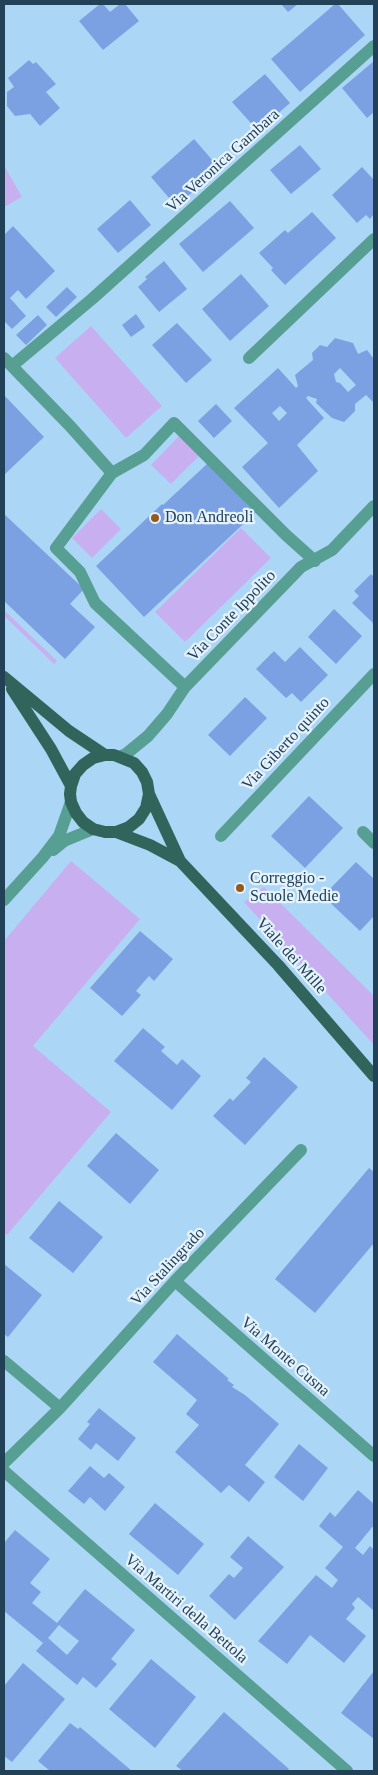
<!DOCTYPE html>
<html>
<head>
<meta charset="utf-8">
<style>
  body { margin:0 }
  #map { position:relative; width:378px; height:1775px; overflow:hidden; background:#acd6f6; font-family:"Times New Roman",serif }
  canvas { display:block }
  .frame { position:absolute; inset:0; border:5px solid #224056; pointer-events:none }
</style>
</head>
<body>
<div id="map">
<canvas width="378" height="1775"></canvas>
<div class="frame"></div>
</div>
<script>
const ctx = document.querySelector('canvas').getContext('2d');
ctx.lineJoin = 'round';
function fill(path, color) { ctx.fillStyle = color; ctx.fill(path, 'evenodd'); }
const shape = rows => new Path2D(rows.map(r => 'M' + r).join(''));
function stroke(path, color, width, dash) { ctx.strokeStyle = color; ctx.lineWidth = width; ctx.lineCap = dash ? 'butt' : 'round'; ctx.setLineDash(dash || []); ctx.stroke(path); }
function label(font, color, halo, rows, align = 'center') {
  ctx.font = font + ' "Times New Roman",serif'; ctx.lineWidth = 4.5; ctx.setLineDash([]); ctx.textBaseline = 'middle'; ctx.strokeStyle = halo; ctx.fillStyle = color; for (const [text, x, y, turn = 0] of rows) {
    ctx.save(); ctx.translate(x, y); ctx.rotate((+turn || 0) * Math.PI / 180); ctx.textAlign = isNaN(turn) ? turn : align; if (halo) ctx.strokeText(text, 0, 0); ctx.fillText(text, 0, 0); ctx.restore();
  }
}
fill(shape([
  [4,165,22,197,4,207],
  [91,326,162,406,126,438,55,358],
  [180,435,200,455,171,484,151,465],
  [101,509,121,529,92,558,72,538],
  [241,528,271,558,185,642,155,612],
  [4,610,57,661,54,664,4,616],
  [71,861,140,919,33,1046,111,1112,7,1235,4,1232,4,941],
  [264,887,374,996,374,1045,244,902]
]), '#c8b0f0');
fill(shape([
  [100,4,103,4,110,12,120,4,125,4,139,21,103,50,79,21],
  [281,4,298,4,288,12],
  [335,4,338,4,365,35,300,92,271,59],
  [29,60,33,64,36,62,56,84,46,92,60,108,40,126,30,114,15,116,7,106,7,92,14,87,8,78],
  [374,61,374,112,367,118,342,88],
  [265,74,290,103,258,131,232,102],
  [194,139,220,169,176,206,151,177],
  [300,145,321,169,291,194,270,170],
  [362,167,374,180,374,214,370,219,366,215,357,223,332,195],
  [130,200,151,225,118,253,97,229],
  [230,201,254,228,203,272,179,244],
  [312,212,336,238,285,285,271,270,273,268,259,253,285,230,288,233],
  [13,226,55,271,26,299,18,290,10,298,26,316,12,329,4,321,4,235],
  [164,261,187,289,159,312,138,287,147,279,145,277],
  [241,274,269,306,230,341,202,309],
  [67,287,77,297,56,317,46,307],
  [136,314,145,327,131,337,122,325],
  [38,315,47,325,26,345,16,335],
  [177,323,212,360,186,383,152,345],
  [335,338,353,343,358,354,367,350,374,359,374,403,366,395,355,404,355,411,344,422,332,418,316,403,317,399,308,396,306,398,324,418,297,445,318,471,279,508,242,467,268,443,234,408,278,368,296,388,298,386,295,375,313,360,312,353,320,345,327,347],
  [340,368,356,385,348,392,340,383,336,382,334,374],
  [280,406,287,413,279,421,272,413],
  [4,395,44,437,4,475],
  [216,404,232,421,214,438,198,421],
  [208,463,255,513,144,617,96,566,162,504,163,505],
  [4,514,84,589,70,604,95,627,65,659,4,601],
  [371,574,374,577,373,623,352,603,359,596,354,591],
  [334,609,362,636,336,664,308,637],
  [300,647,328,675,301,702,292,693,286,698,256,669,274,651,285,662],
  [245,697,267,718,230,756,208,735],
  [309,796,343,828,305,868,271,836],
  [356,862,374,879,374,916,360,931,323,896],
  [140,931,173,959,154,981,149,976,136,991,141,995,122,1016,90,988],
  [143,1028,165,1047,161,1051,177,1065,182,1059,201,1076,172,1110,114,1061],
  [264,1057,298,1087,245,1145,213,1116,230,1098,233,1101,251,1082,246,1078],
  [116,1133,159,1170,130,1204,87,1166],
  [369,1168,374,1172,374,1243,315,1313,275,1279],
  [59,1201,103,1237,73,1273,29,1238],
  [4,1264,42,1295,8,1337,4,1334],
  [177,1334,229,1379,227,1380,234,1385,232,1387,245,1395,279,1424,245,1465,265,1482,249,1502,229,1485,221,1493,175,1452,199,1425,186,1414,197,1400,153,1362],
  [99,1408,136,1438,118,1461,96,1443,91,1450,78,1439,90,1424,87,1422],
  [299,1444,328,1468,303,1501,274,1477],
  [90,1466,104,1478,109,1473,125,1487,105,1511,90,1497,84,1504,68,1491],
  [358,1490,374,1504,374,1525,355,1548,363,1555,370,1546,374,1550,374,1611,358,1597,352,1604,355,1608,346,1619,366,1636,344,1663,310,1635,287,1664,258,1641,316,1575,332,1588,338,1580,325,1568,343,1547,319,1526,330,1512,335,1517],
  [155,1503,204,1544,178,1575,129,1534],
  [15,1530,50,1559,30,1583,41,1592,32,1603,57,1623,85,1589,135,1630,111,1659,117,1664,96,1688,83,1677,77,1685,36,1651,43,1643,4,1611,4,1543],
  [59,1625,79,1641,67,1655,48,1638],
  [248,1536,284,1567,235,1620,209,1596,229,1574,234,1578,243,1568,230,1557],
  [151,1659,196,1697,155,1748,109,1709],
  [23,1663,65,1699,12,1762,4,1756,4,1686],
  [374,1671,374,1739,341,1713],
  [224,1712,289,1769,287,1771,183,1771,176,1766],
  [70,1723,78,1729,80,1727,132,1771,50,1771,38,1761]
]), '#7ca1e2');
stroke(shape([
  [4,358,70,426,112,473,56,548,80,572,95,603,185,687],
  [249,358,374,239],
  [12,366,92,299,374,46],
  [112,473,144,455,174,423,286,535,315,561],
  [121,756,126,754,148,736,167,714,185,687,301,567,332,550,374,506],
  [363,832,374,843],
  [221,836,374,674],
  [53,850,64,841,93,829],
  [4,900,43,857,59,836,71,802],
  [175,1281,374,1456],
  [4,1361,60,1408],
  [4,1463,60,1408,175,1281,301,1150],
  [4,1471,347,1771]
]), '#569f92', 12);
stroke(shape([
  [4,677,69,731,105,755],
  [12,689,51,749,71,786],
  [149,794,146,808,139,819,129,827,116,832,105,832,93,829,83,822,76,813,71,802,70,794,71,786,75,774,83,765,93,758,105,755,114,755,134,763,142,772,147,782,149,794,180,861,278,965,374,1076],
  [116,832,150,845,180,861]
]), '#31655c', 12);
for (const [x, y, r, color] of [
  [155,518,5,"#95591b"],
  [240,888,5,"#95591b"]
]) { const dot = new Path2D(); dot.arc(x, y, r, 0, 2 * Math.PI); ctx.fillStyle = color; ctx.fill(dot); stroke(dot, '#e5f3fe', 2); }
label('16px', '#224056', '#e5f3fe', [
  ["Via Veronica Gambara",223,161,-42],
  ["Via Conte Ippolito",232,616,-46],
  ["Via Giberto quinto",286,744,-47],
  ["Viale dei Mille",291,956,48],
  ["Via Stalingrado",168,1267,-47],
  ["Via Monte Cusna",285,1357,41],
  ["Via Martiri della Bettola",186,1609,41]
]);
label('16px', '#224056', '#e5f3fe', [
  ["Don Andreoli",165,518],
  ["Correggio -",250,879],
  ["Scuole Medie",250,897]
], 'left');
</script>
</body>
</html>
